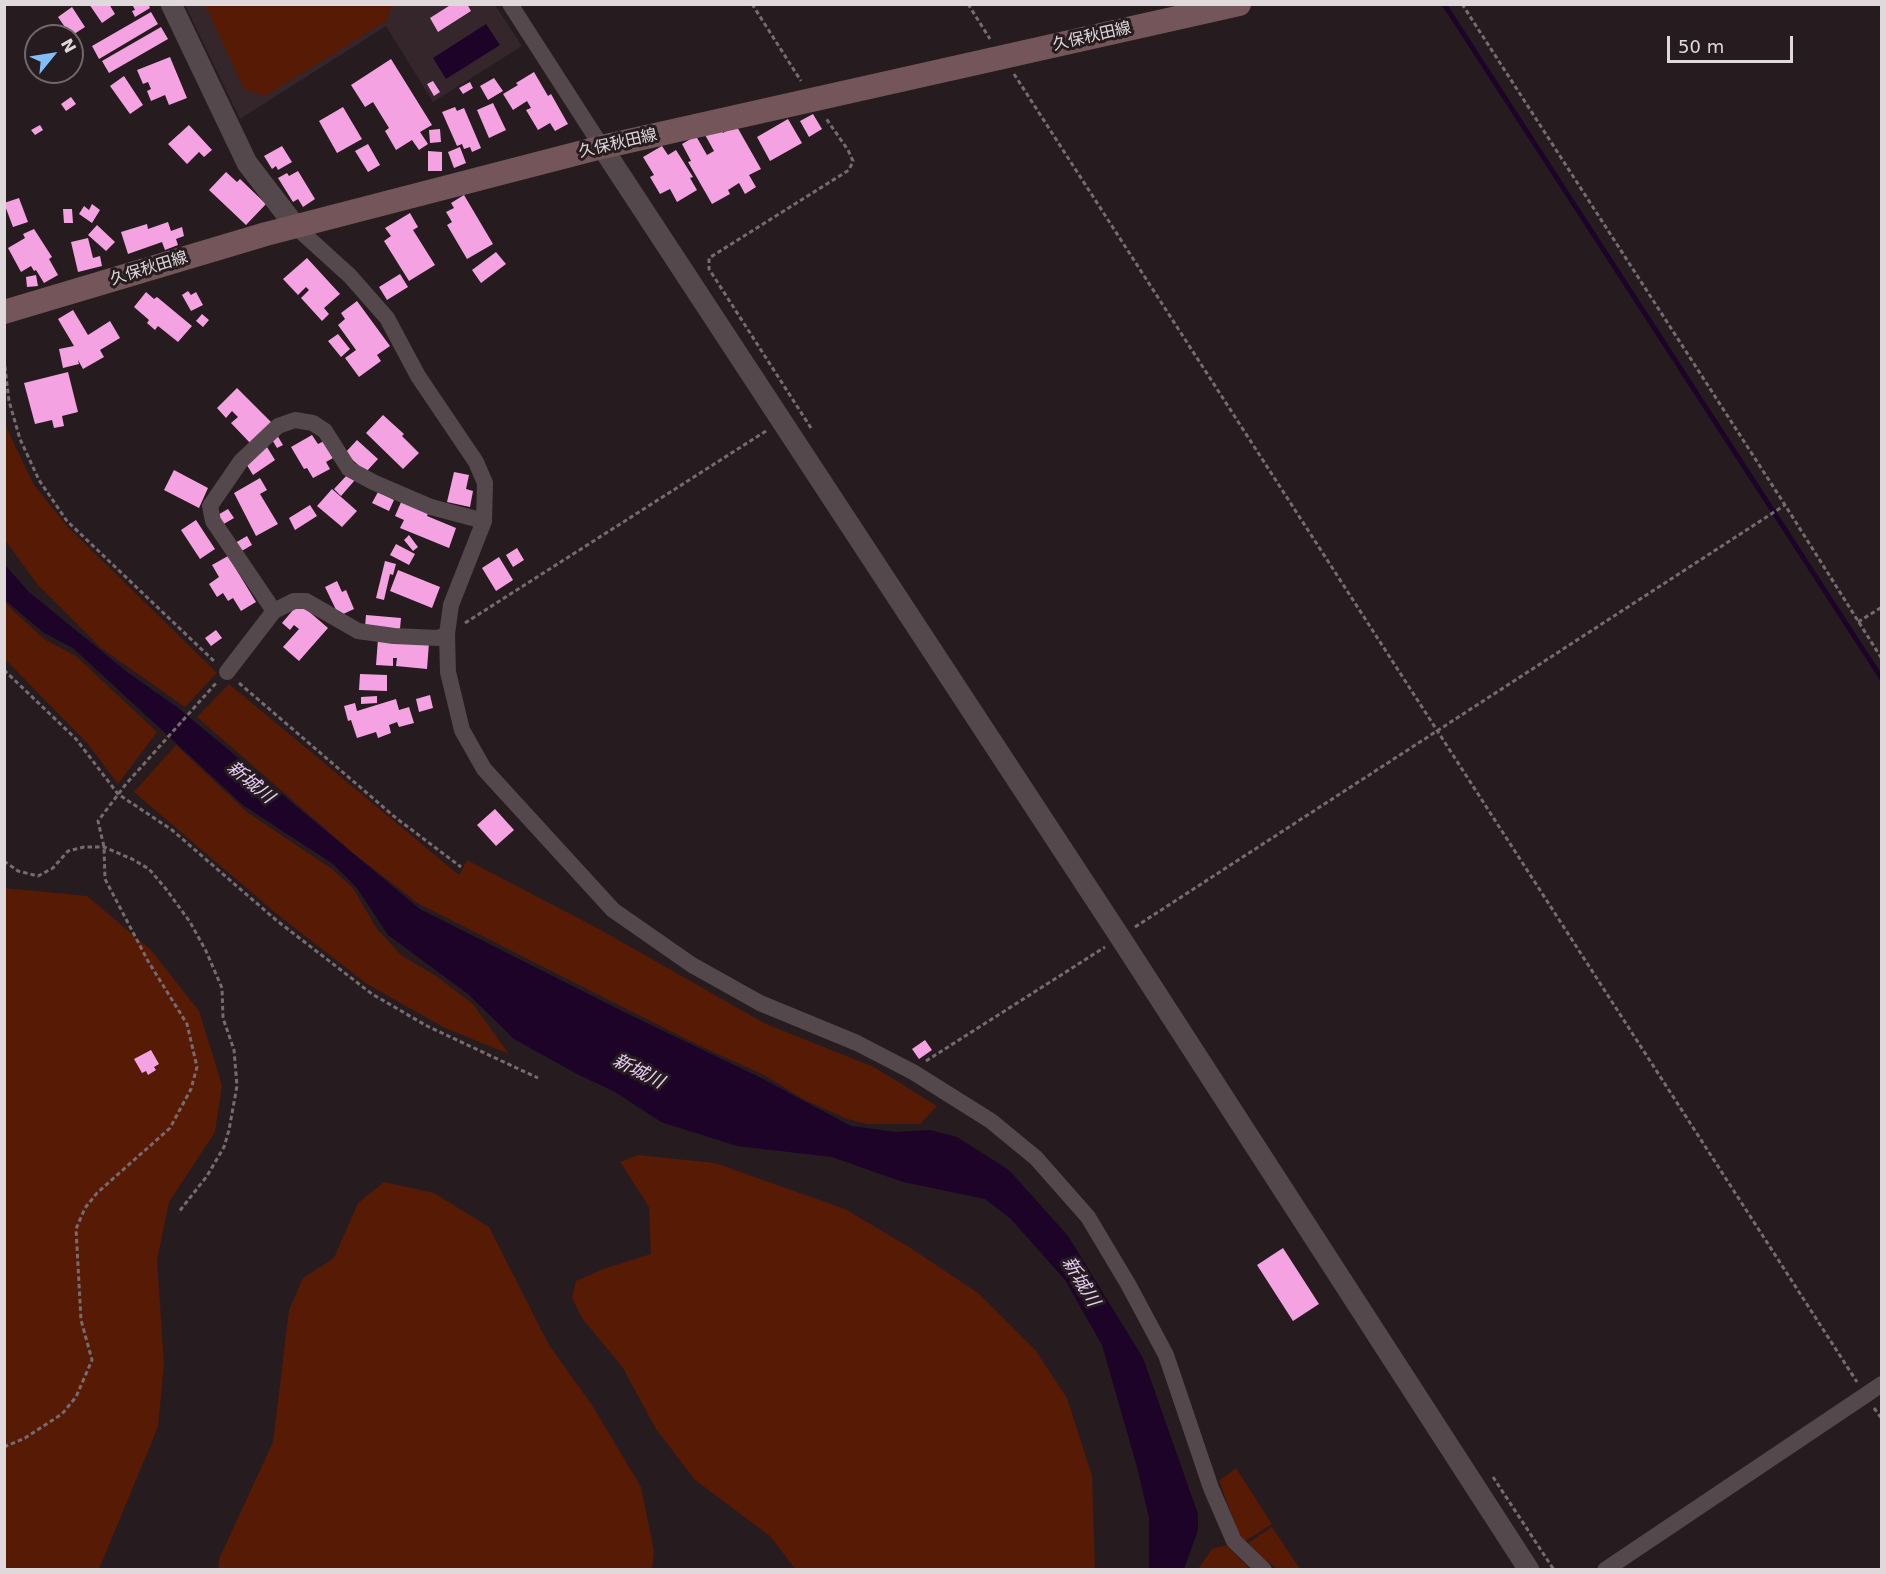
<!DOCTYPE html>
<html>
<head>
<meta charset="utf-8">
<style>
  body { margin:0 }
  #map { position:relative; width:1886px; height:1574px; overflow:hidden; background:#261b1f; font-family:"DejaVu Sans",sans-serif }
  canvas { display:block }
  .frame { position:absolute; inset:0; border:6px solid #e0d9db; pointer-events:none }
  .north { position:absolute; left:24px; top:24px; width:60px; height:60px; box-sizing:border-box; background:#261b1f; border:2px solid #70676a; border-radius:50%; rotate:60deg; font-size:16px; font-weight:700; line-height:24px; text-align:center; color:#e0d9db }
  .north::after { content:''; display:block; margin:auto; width:21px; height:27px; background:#82bcfa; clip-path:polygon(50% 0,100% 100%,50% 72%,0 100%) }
  .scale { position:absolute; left:1667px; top:36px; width:126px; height:27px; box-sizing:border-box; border:3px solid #e0d9db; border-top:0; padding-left:8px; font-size:18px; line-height:21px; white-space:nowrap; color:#e0d9db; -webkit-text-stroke:4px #261b1f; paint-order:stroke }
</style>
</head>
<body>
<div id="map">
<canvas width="1886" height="1574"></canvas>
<div class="frame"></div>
<div class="north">N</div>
<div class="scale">50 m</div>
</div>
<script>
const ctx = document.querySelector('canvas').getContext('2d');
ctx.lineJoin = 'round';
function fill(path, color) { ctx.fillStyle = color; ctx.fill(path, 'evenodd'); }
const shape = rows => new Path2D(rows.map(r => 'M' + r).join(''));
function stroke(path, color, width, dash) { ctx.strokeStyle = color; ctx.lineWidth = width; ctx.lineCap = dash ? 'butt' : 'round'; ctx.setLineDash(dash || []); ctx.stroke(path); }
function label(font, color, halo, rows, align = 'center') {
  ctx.font = font + ' "DejaVu Sans","Noto Sans JP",sans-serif'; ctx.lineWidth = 6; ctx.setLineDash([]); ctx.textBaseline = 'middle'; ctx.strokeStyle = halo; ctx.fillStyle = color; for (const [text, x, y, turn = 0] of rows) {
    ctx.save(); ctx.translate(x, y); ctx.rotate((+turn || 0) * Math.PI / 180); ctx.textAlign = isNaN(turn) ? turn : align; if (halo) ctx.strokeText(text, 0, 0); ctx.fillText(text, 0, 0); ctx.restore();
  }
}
fill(shape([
  [185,5,495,5,522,46,433,102,386,26,240,119]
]), '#35262c');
fill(shape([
  [205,5,394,5,389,10,388,20,265,96,244,89],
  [4,412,7,429,34,485,68,527,217,673,185,707,101,648,37,584,5,540],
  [5,603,44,639,76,656,157,732,118,784,88,744,5,659],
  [229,684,459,875,467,860,599,929,766,1024,874,1067,937,1106,920,1124,867,1124,847,1119,803,1099,766,1076,698,1045,419,904,353,853,197,717],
  [176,745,247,812,332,869,353,888,377,929,401,955,436,976,473,1004,509,1054,445,1028,367,984,277,914,134,792],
  [4,888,87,896,151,950,199,1011,222,1085,215,1132,169,1202,157,1260,164,1364,158,1427,99,1569,5,1569],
  [638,1155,715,1163,845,1209,909,1247,978,1293,1036,1351,1067,1398,1092,1476,1095,1569,795,1569,771,1537,695,1480,656,1429,623,1368,582,1318,572,1298,576,1281,603,1269,651,1254,649,1207,620,1162],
  [384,1182,434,1193,489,1227,549,1345,592,1405,641,1487,654,1551,652,1569,218,1569,219,1559,273,1442,289,1310,303,1278,334,1258,358,1203],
  [1236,1468,1272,1524,1244,1542,1239,1534,1219,1481],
  [1272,1527,1300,1569,1277,1569,1256,1553,1248,1543],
  [1226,1545,1250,1569,1198,1569,1212,1549]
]), '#571a05');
fill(shape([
  [486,24,500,45,446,79,433,58],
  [5,565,29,592,127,672,177,707,420,909,624,1012,759,1077,851,1126,896,1132,930,1130,957,1137,1009,1170,1068,1236,1143,1358,1198,1514,1198,1530,1184,1569,1149,1569,1149,1518,1137,1467,1102,1345,1065,1280,1010,1218,985,1199,903,1182,832,1157,737,1146,661,1122,615,1092,577,1074,514,1039,468,994,388,935,357,888,333,864,243,805,73,648,44,633,5,600]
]), '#1d0328');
stroke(shape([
  [1444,4,1882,679]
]), '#1d0328', 5);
fill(shape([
  [89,4,109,4,115,14,102,23],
  [132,4,148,4,150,8,135,17,132,11,135,10],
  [452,4,467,4,471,11,438,32,430,18],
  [72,7,85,27,71,36,58,17],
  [151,12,158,24,99,59,92,46],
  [161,27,168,39,109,73,102,61],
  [170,57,187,98,169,105,165,95,151,101,147,91,151,89,148,82,143,84,137,70],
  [391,59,432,125,420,132,428,144,419,150,412,140,396,150,385,131,389,128,373,102,365,107,351,85],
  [534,72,548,96,551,94,568,124,555,131,550,123,538,130,526,110,531,108,527,101,513,110,503,94,518,85,516,83],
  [124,76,143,105,130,114,110,86],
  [494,78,503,91,488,100,480,86],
  [433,81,440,92,434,96,427,84],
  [470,82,473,88,463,94,459,88],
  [71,97,76,104,66,111,61,104],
  [493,103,506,130,489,138,477,110],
  [343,107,362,139,337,153,319,121],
  [455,107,457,111,464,108,481,148,472,152,470,147,464,149,462,144,457,146,442,112],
  [813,114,822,129,809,137,800,121],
  [788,119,802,143,770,161,757,137],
  [40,125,43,130,35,135,31,130],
  [189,125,212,150,204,157,199,152,187,164,168,144],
  [736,125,761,169,749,175,756,187,745,194,739,183,728,190,730,194,712,204,688,162,691,161,682,144,696,136,707,155,714,151,704,133,721,129,723,133],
  [440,129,441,142,430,143,429,130],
  [368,144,380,165,368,172,355,151],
  [282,146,292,162,278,170,276,166,272,169,264,156],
  [662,146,668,155,676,150,693,177,690,178,697,190,677,202,670,189,660,194,650,177,654,175,643,157],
  [460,147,466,163,454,168,448,152],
  [428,151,442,152,442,171,428,171],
  [298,171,315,199,303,207,298,199,293,202,278,178,287,173,289,176],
  [226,172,237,182,240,179,266,204,246,225,209,190],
  [464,195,493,244,467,259,447,225,452,222,446,212,454,208,451,203],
  [19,198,28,222,13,227,4,203],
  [92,204,100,210,92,223,79,214,84,206,89,210],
  [63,209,72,209,73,223,64,223],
  [410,213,418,227,413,230,435,265,409,281,384,241,391,236,385,228],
  [168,222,171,231,182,227,184,236,176,239,178,245,165,250,162,242,128,254,121,232,147,224,148,229],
  [97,225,115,242,106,251,88,235],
  [34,229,52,257,49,259,58,275,44,283,36,270,34,271,31,266,21,272,8,248,25,238,23,234],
  [88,238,93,258,100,256,102,266,78,272,71,242],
  [496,252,506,264,481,283,472,270],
  [307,258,340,294,324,308,329,314,322,321,301,298,309,290,306,287,298,295,283,279],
  [400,274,408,287,387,300,379,287],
  [36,275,38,286,27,287,26,277],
  [188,291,191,295,196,292,203,305,191,311,182,295],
  [146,292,154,299,157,297,192,326,178,342,158,326,155,330,147,323,149,320,134,307],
  [357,301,390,346,377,355,381,361,359,377,345,358,356,350,338,325,345,319,341,313],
  [73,310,88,335,110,321,120,338,100,350,104,357,83,369,78,360,79,364,63,368,59,349,74,346,58,319],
  [202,314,209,320,203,327,196,321],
  [338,334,350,349,341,357,328,341],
  [68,372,78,412,62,416,64,426,54,428,52,420,35,424,24,383],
  [237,388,272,423,251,444,231,423,238,417,232,411,226,418,217,408],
  [383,415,404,434,402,436,419,453,403,469,366,433],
  [277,435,283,445,277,448,271,438],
  [312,435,318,444,324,441,333,458,326,462,330,469,313,478,307,468,304,469,291,447],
  [357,440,378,459,366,472,345,453],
  [267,447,275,460,253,475,245,462],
  [174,470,208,488,199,508,164,490],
  [454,472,469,475,466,489,473,491,470,507,447,502],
  [348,474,355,480,341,496,334,489],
  [260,478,267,490,260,494,278,524,256,536,234,493],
  [332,489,357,511,342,527,317,506],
  [378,492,394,500,389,511,372,503],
  [402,500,429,511,427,516,456,528,449,548,400,528,404,520,395,516],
  [310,505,317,516,295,530,289,518],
  [228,509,234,518,222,525,216,516],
  [196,520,215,549,200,559,181,530],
  [409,535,418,547,413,551,404,540],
  [247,536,252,545,240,552,235,543],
  [396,544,415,554,409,565,390,555],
  [517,548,524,560,513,567,506,555],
  [228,556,256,602,241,611,233,598,228,601,223,593,217,597,209,584,219,577,212,565],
  [499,557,513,580,496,591,482,568],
  [385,561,396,564,393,575,390,574,384,600,376,598],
  [398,570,440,587,432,608,390,591],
  [337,581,342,592,346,590,354,609,339,616,325,587],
  [299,603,328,628,299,661,283,647,299,629,294,625,290,630,282,623],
  [366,615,401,618,400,629,365,627],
  [216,630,222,638,211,646,205,638],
  [378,639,429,643,427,669,396,666,397,658,393,658,393,666,376,665],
  [360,674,387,675,387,691,359,690],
  [430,695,433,708,419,712,416,699],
  [377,696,377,703,361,704,361,697],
  [396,699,399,710,409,707,414,723,399,727,397,722,389,725,391,733,378,738,376,732,357,738,351,720,348,721,344,706,355,703,357,711],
  [495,809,514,830,496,846,477,825],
  [925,1040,932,1050,919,1059,912,1049],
  [151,1050,159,1064,154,1067,156,1070,148,1075,146,1071,142,1073,134,1059],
  [1283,1248,1319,1304,1293,1321,1257,1265]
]), '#f5a2e3');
stroke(shape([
  [752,4,801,81],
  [968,4,990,39],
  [1462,4,1785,505,1882,659],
  [1014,74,1857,1382],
  [4,359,9,401,20,439,39,480,67,521,216,663],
  [811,428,709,269,709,258,849,170,853,161,848,150,825,117],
  [1858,622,1882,607],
  [465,623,766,431],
  [4,670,76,739,118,794,172,830,276,920,372,994,427,1026,538,1078],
  [239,683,396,818,461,867],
  [4,861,18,871,38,876,53,868,68,851,84,847,104,847,132,859,149,869,166,889,190,922,206,951,222,988,223,1018,234,1050,237,1086,229,1130,224,1147,207,1176,178,1213],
  [1135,927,1785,505],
  [926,1061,1105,947],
  [1874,1408,1882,1419],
  [4,1447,25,1438,62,1414,76,1397,92,1360,81,1320,76,1229,85,1208,97,1193,170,1128,191,1089,197,1067,187,1024,148,961,105,879,104,847,98,821,126,784,217,682],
  [1493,1477,1554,1570]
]), '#766c6f', 3, [4.5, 3]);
stroke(shape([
  [510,4,602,147],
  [296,227,350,276,387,318,418,376,476,462,485,483,484,521,451,605,447,634,448,672,462,730,484,769,613,910,692,965,760,1003,857,1043,913,1072,991,1121,1036,1158,1088,1217,1128,1284,1166,1355,1211,1488,1234,1541,1264,1570],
  [274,611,213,521,210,506,241,461,278,426,295,420,313,423,325,431,349,469,373,482,431,507,484,521],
  [227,672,274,611,294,601,306,601,358,631,394,636,438,638,447,634],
  [1605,1570,1882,1384]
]), '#54484c', 16);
stroke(shape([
  [171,4,247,163,296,227],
  [602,147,1120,937,1529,1570]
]), '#54484c', 21);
stroke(shape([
  [4,312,266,234,602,147,1239,4]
]), '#74565a', 24);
label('16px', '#e0d9db', '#261b1f', [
  ["久保秋田線",1092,37,-13],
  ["久保秋田線",618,144,-13],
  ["久保秋田線",149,269,-17]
]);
label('italic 18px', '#e9cff8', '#261b1f', [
  ["新城川",250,783,40],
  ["新城川",638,1072,27],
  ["新城川",1080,1282,59]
]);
</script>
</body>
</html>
